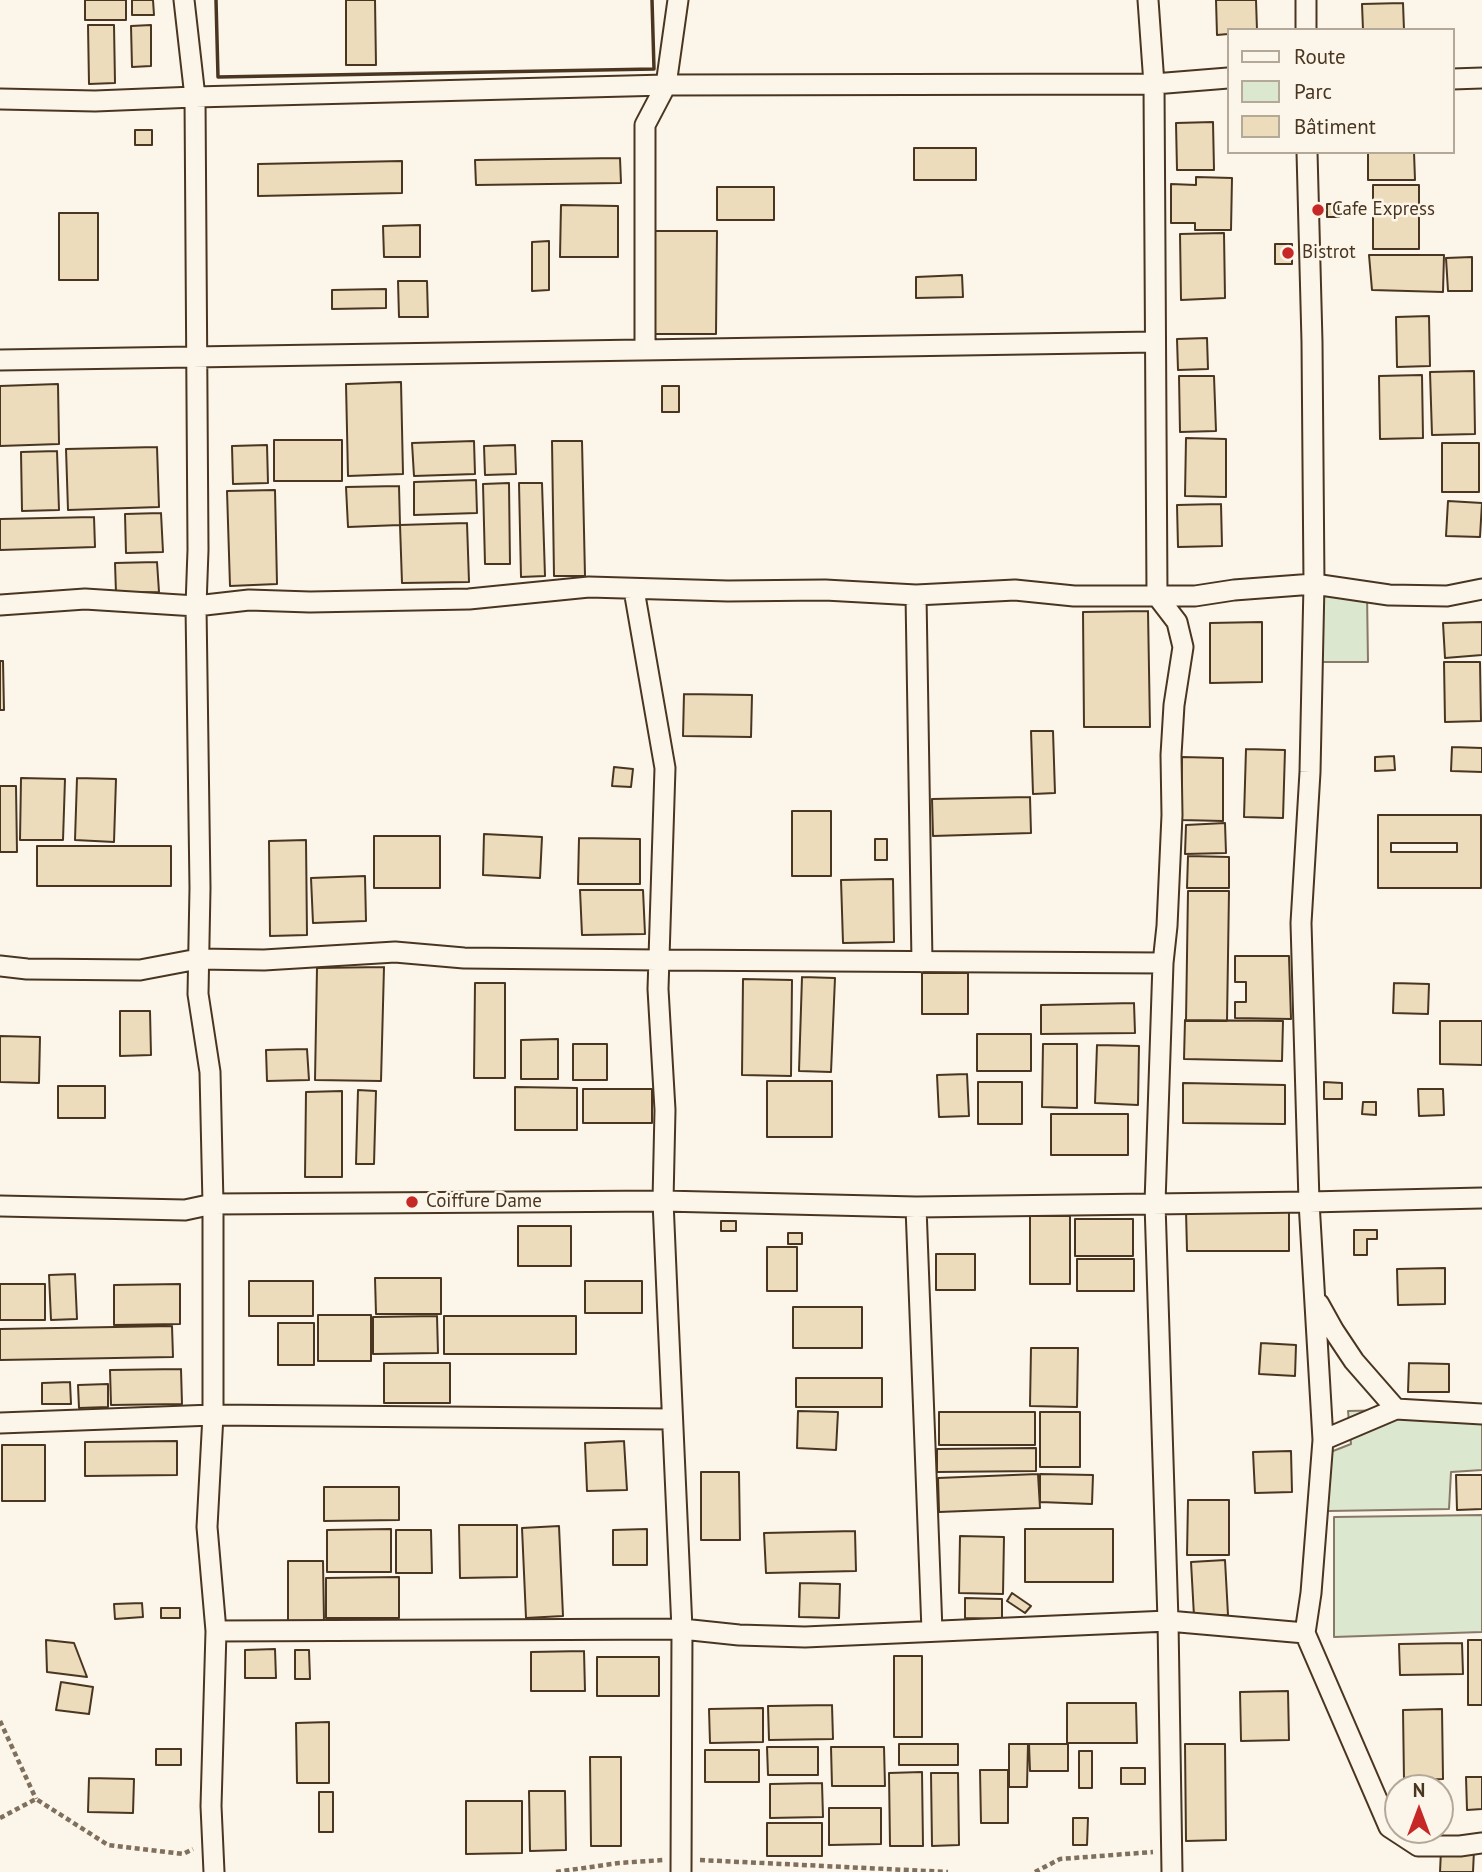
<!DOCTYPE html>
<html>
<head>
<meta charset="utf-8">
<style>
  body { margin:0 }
  #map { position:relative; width:1482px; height:1872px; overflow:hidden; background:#fbf6e9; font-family:"PT Sans",sans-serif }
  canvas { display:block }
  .legend { position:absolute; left:1227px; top:28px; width:228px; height:126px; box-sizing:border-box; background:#fbf6e9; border:2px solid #b4a999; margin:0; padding:9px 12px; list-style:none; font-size:21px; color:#4a3520 }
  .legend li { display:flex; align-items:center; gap:14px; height:35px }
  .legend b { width:35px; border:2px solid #b4a999 }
  .north { position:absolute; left:1384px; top:1774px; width:70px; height:70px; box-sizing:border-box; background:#fbf6e9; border:2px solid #b4a999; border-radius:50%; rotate:0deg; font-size:19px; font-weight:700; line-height:28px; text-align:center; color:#4a3520 }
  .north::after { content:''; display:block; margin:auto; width:24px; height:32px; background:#c62828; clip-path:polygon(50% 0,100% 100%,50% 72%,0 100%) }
</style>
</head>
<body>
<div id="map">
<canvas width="1482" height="1872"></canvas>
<ul class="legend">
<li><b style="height:9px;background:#fbf6e9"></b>Route</li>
<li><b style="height:19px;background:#dce7d0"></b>Parc</li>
<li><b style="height:19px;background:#ecdcbc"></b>Bâtiment</li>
</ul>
<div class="north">N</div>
</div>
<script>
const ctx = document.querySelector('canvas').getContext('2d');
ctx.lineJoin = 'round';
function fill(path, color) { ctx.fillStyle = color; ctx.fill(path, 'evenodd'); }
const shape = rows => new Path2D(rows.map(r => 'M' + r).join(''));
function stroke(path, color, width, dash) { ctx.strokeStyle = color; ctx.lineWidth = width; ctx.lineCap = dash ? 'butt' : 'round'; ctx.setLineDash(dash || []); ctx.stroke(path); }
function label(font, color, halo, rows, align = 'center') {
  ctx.font = font + ' "PT Sans",sans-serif'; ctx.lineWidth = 5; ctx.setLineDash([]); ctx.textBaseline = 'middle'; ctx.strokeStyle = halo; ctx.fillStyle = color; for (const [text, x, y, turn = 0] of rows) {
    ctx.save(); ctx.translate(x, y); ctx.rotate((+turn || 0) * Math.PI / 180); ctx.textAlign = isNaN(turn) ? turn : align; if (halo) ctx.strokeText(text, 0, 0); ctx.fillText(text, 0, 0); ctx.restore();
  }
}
const green = shape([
  [1315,593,1367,593,1368,662,1315,662,1315,593],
  [1482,1408,1482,1470,1451,1472,1449,1509,1328,1511,1328,1453,1351,1444,1348,1411,1482,1408],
  [1482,1515,1482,1632,1334,1637,1334,1517,1482,1515]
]);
fill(green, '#dce7d0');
stroke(green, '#887966', 2);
const building = shape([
  [85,0,126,0,126,20,85,20,85,0],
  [132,0,153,0,154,15,132,15,132,0],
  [346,0,375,0,376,65,346,65,346,0],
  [1216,0,1256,0,1257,30,1228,30,1228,34,1217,35,1216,0],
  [1403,3,1404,30,1363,30,1362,4,1403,3],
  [88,25,114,25,115,83,89,84,88,25],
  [151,25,151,66,132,67,131,26,151,25],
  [1213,122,1214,170,1177,170,1176,123,1213,122],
  [135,130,152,130,152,145,135,145,135,130],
  [914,148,976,148,976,180,914,180,914,148],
  [1368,152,1414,152,1415,180,1368,180,1368,152],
  [620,158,621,183,476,185,475,160,620,158],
  [402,161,402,193,258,196,258,164,402,161],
  [1196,177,1232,178,1231,230,1195,230,1195,223,1171,223,1171,184,1196,185,1196,177],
  [1373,185,1419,185,1419,249,1373,249,1373,185],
  [717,187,774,187,774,220,717,220,717,187],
  [1327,204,1338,204,1339,217,1327,217,1327,204],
  [561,205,618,206,618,257,560,257,561,205],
  [59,213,98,213,98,280,59,280,59,213],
  [420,225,420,257,384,257,383,226,420,225],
  [653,231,717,231,716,334,652,334,653,231],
  [1224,233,1225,298,1181,300,1180,234,1224,233],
  [549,241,549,290,532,291,532,242,549,241],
  [1275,244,1292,244,1292,264,1275,264,1275,244],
  [1369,255,1444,255,1443,292,1372,290,1369,255],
  [1472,257,1472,291,1448,291,1446,258,1472,257],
  [962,275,963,297,916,298,916,277,962,275],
  [398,281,427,281,428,317,399,317,398,281],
  [386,289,386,308,332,309,332,290,386,289],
  [1429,316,1430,366,1397,367,1396,317,1429,316],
  [1207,338,1208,369,1178,370,1177,339,1207,338],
  [1474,371,1475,434,1432,435,1430,372,1474,371],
  [1422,375,1423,438,1380,439,1379,376,1422,375],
  [1179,376,1214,376,1216,431,1180,432,1179,376],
  [401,382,403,474,348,476,346,384,401,382],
  [58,384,59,444,0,446,0,386,58,384],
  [662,386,679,386,679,412,662,412,662,386],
  [1186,438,1226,439,1226,497,1185,496,1186,438],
  [274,440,342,440,342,481,274,481,274,440],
  [474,441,475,474,414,476,412,443,474,441],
  [552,441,582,441,585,576,554,576,552,441],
  [1442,443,1479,443,1479,492,1442,492,1442,443],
  [267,445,268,483,233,484,232,446,267,445],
  [515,445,516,474,485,475,484,446,515,445],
  [157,447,159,507,68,510,66,449,157,447],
  [57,451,59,510,22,511,21,452,57,451],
  [476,480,477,513,414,515,414,482,476,480],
  [509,483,510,564,485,564,483,484,509,483],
  [519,483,542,483,545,576,521,577,519,483],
  [399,486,400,525,348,527,346,487,399,486],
  [275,490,277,584,230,586,227,491,275,490],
  [1448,501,1482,503,1480,537,1446,536,1448,501],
  [1221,504,1222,546,1178,547,1177,505,1221,504],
  [161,513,163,552,126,553,125,514,161,513],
  [94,517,95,547,0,550,0,519,94,517],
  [467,523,469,582,402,583,400,525,467,523],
  [157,562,159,592,116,593,115,563,157,562],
  [1148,611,1150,727,1084,727,1083,612,1148,611],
  [1262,622,1262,682,1210,683,1210,623,1262,622],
  [1482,622,1482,655,1445,658,1443,623,1482,622],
  [0,661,3,661,4,710,0,710,0,661],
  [1444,662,1480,662,1481,721,1445,722,1444,662],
  [684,694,752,695,751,737,683,736,684,694],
  [1031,731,1053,731,1055,793,1033,794,1031,731],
  [1452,747,1482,748,1482,772,1451,771,1452,747],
  [1246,749,1285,750,1283,818,1244,817,1246,749],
  [1394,756,1395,770,1375,771,1375,757,1394,756],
  [1182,757,1223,758,1223,821,1181,820,1182,757],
  [614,767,633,769,631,787,612,786,614,767],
  [21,778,65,779,63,840,20,840,21,778],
  [77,778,116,779,114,842,75,840,77,778],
  [0,786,16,786,17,852,0,852,0,786],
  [1030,797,1031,833,933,836,932,799,1030,797],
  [792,811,831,811,831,876,792,876,792,811],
  [1378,815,1481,815,1481,888,1378,888,1378,815],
  [1391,843,1457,843,1457,852,1391,852,1391,843],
  [1225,823,1226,853,1185,854,1186,825,1225,823],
  [484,834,542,837,540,878,483,875,484,834],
  [374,836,440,836,440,888,374,888,374,836],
  [579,838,640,839,640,884,578,884,579,838],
  [875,839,887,839,887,860,875,860,875,839],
  [306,840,307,935,270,936,269,841,306,840],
  [37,846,171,846,171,886,37,886,37,846],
  [1188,856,1229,857,1229,888,1187,888,1188,856],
  [365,876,366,921,313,923,311,878,365,876],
  [893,879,894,942,843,943,841,880,893,879],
  [580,890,643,890,645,934,582,935,580,890],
  [1188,891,1229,891,1227,1021,1186,1021,1188,891],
  [1235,956,1289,956,1291,1019,1235,1018,1235,1002,1246,1002,1246,982,1235,982,1235,956],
  [384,967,381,1081,315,1080,317,968,384,967],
  [922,973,968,973,968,1014,922,1014,922,973],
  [802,977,835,978,831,1072,799,1071,802,977],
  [743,979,792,980,791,1076,742,1075,743,979],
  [475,983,505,983,505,1078,474,1078,475,983],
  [1394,983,1429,984,1428,1014,1393,1013,1394,983],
  [1134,1003,1135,1033,1041,1034,1041,1005,1134,1003],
  [120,1011,150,1011,151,1055,120,1056,120,1011],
  [1185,1020,1283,1021,1282,1061,1184,1059,1185,1020],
  [1440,1021,1482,1021,1482,1065,1440,1064,1440,1021],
  [977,1034,1031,1034,1031,1071,977,1071,977,1034],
  [0,1036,40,1037,39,1083,0,1082,0,1036],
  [558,1039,558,1079,521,1079,521,1040,558,1039],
  [573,1044,607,1044,607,1080,573,1080,573,1044],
  [1043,1044,1077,1044,1077,1108,1042,1107,1043,1044],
  [1097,1045,1139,1046,1138,1105,1095,1103,1097,1045],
  [307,1049,309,1080,267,1081,266,1050,307,1049],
  [967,1074,969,1116,939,1117,937,1075,967,1074],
  [767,1081,832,1081,832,1137,767,1137,767,1081],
  [978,1082,1022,1082,1022,1124,978,1124,978,1082],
  [1324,1082,1342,1083,1342,1099,1324,1099,1324,1082],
  [1183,1083,1285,1085,1285,1124,1183,1123,1183,1083],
  [58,1086,105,1086,105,1118,58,1118,58,1086],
  [515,1087,577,1088,577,1130,515,1130,515,1087],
  [583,1089,652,1089,652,1123,583,1123,583,1089],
  [1418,1089,1443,1089,1444,1115,1419,1116,1418,1089],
  [358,1090,376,1091,374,1164,356,1164,358,1090],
  [342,1091,342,1177,305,1177,306,1092,342,1091],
  [1363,1102,1376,1102,1376,1115,1362,1114,1363,1102],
  [1051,1114,1128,1114,1128,1155,1051,1155,1051,1114],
  [1186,1211,1289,1211,1289,1251,1187,1251,1186,1211],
  [1030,1216,1070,1216,1070,1284,1030,1284,1030,1216],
  [1075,1219,1133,1219,1133,1256,1075,1256,1075,1219],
  [721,1221,736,1221,736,1231,721,1231,721,1221],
  [518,1226,571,1226,571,1266,518,1266,518,1226],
  [1354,1230,1377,1230,1377,1239,1367,1239,1367,1255,1354,1255,1354,1230],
  [788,1233,802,1233,802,1244,788,1244,788,1233],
  [767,1247,797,1247,797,1291,767,1291,767,1247],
  [936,1254,975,1254,975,1290,936,1290,936,1254],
  [1077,1259,1134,1259,1134,1291,1077,1291,1077,1259],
  [1445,1268,1445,1304,1398,1305,1397,1269,1445,1268],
  [75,1274,77,1319,51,1320,49,1275,75,1274],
  [375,1278,441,1278,441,1314,376,1314,375,1278],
  [249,1281,313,1281,313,1316,249,1316,249,1281],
  [585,1281,642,1281,642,1313,585,1313,585,1281],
  [0,1284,45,1284,45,1320,0,1320,0,1284],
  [180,1284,180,1324,114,1325,114,1285,180,1284],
  [793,1307,862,1307,862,1348,793,1348,793,1307],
  [318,1315,371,1315,371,1361,318,1361,318,1315],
  [437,1316,438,1353,373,1354,373,1317,437,1316],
  [444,1316,576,1316,576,1354,444,1354,444,1316],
  [278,1323,314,1323,314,1365,278,1365,278,1323],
  [172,1326,173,1357,0,1360,0,1329,172,1326],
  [1261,1343,1296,1345,1295,1376,1259,1374,1261,1343],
  [1031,1348,1078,1348,1077,1407,1030,1406,1031,1348],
  [384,1363,450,1363,450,1403,384,1403,384,1363],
  [1409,1363,1449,1364,1449,1392,1408,1392,1409,1363],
  [181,1369,182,1404,111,1405,110,1370,181,1369],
  [796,1378,882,1378,882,1407,796,1407,796,1378],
  [70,1382,71,1404,42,1404,42,1383,70,1382],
  [108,1384,108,1407,79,1408,78,1385,108,1384],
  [798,1411,838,1412,836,1450,797,1448,798,1411],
  [939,1412,1035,1412,1035,1445,939,1445,939,1412],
  [1040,1412,1080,1412,1080,1467,1040,1467,1040,1412],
  [177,1441,177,1475,85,1476,85,1442,177,1441],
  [624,1441,627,1490,587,1491,585,1443,624,1441],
  [2,1445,45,1445,45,1501,2,1501,2,1445],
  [1036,1448,1036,1471,937,1472,937,1449,1036,1448],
  [1291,1451,1292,1492,1255,1493,1253,1452,1291,1451],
  [701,1472,739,1472,740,1540,701,1540,701,1472],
  [1038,1474,1040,1508,939,1512,938,1478,1038,1474],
  [1040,1474,1093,1475,1092,1504,1040,1502,1040,1474],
  [1456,1475,1482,1475,1482,1509,1457,1510,1456,1475],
  [324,1487,399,1487,399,1520,324,1521,324,1487],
  [1188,1500,1229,1500,1229,1555,1187,1555,1188,1500],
  [459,1525,517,1525,517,1577,460,1578,459,1525],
  [559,1526,563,1616,526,1618,522,1528,559,1526],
  [391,1529,391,1572,327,1572,327,1530,391,1529],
  [647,1529,647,1565,613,1565,613,1530,647,1529],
  [1025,1529,1113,1529,1113,1582,1025,1582,1025,1529],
  [396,1530,431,1530,432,1573,396,1573,396,1530],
  [855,1531,856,1571,766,1573,764,1533,855,1531],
  [960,1536,1004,1537,1003,1594,959,1593,960,1536],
  [1225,1560,1228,1615,1194,1616,1191,1562,1225,1560],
  [288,1561,323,1561,324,1621,288,1621,288,1561],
  [399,1577,399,1618,326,1618,326,1578,399,1577],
  [800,1583,840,1584,839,1618,799,1617,800,1583],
  [1012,1593,1031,1606,1025,1613,1007,1601,1012,1593],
  [965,1598,1002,1599,1002,1619,965,1618,965,1598],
  [142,1603,143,1617,115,1619,114,1604,142,1603],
  [161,1608,180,1608,180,1618,161,1618,161,1608],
  [46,1640,74,1643,87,1677,47,1672,46,1640],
  [1468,1640,1482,1640,1482,1705,1468,1705,1468,1640],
  [1462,1643,1463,1674,1400,1675,1399,1644,1462,1643],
  [275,1649,276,1678,245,1678,245,1650,275,1649],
  [295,1650,309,1650,310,1679,295,1679,295,1650],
  [584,1651,585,1691,531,1691,531,1652,584,1651],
  [894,1656,922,1656,922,1737,894,1737,894,1656],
  [597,1657,659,1657,659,1696,597,1696,597,1657],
  [61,1682,93,1687,89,1714,56,1710,61,1682],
  [1288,1691,1289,1740,1241,1741,1240,1692,1288,1691],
  [1067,1703,1136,1703,1137,1743,1067,1743,1067,1703],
  [832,1705,833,1739,769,1740,768,1706,832,1705],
  [763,1708,763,1742,710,1743,709,1709,763,1708],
  [1442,1709,1443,1779,1404,1780,1403,1710,1442,1709],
  [329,1722,329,1783,297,1783,296,1723,329,1722],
  [899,1744,958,1744,958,1765,899,1765,899,1744],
  [1009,1744,1028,1744,1027,1787,1009,1787,1009,1744],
  [1029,1744,1068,1744,1068,1771,1030,1771,1029,1744],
  [1185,1744,1225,1744,1226,1840,1186,1841,1185,1744],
  [767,1747,818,1747,818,1775,768,1775,767,1747],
  [831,1747,884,1747,885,1786,832,1786,831,1747],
  [156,1749,181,1749,181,1765,156,1765,156,1749],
  [705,1750,759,1750,759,1782,705,1782,705,1750],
  [1079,1751,1092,1751,1092,1788,1079,1788,1079,1751],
  [590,1757,621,1757,621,1846,591,1846,590,1757],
  [1121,1768,1145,1768,1145,1784,1121,1784,1121,1768],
  [980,1770,1008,1770,1008,1823,981,1823,980,1770],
  [922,1772,923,1846,890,1846,889,1773,922,1772],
  [931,1773,958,1773,959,1845,932,1846,931,1773],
  [1466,1777,1482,1777,1482,1809,1467,1810,1466,1777],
  [89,1778,134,1779,133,1813,88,1812,89,1778],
  [822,1783,823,1817,770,1818,770,1784,822,1783],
  [529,1791,565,1791,566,1850,530,1851,529,1791],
  [319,1792,333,1792,333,1832,319,1832,319,1792],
  [466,1801,522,1801,522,1853,466,1854,466,1801],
  [829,1808,881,1808,881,1844,829,1845,829,1808],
  [1073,1818,1088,1818,1087,1845,1073,1845,1073,1818],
  [767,1823,822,1823,822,1856,767,1856,767,1823],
  [1441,1850,1474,1850,1473,1872,1440,1872,1441,1850]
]);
fill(building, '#ecdcbc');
stroke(building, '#4a3520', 2);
const minor = shape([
  [184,0,195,97,198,550,196,606,200,888,198,994,210,1072,213,1204,213,1415,207,1527,216,1631,211,1806,214,1872],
  [1148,0,1154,84,1157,596,1177,622,1183,647,1174,705,1171,755,1172,815,1167,926,1163,963,1155,1203,1168,1621,1172,1872],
  [1306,0,1306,30],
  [1452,79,1482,78],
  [0,99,95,101,195,97,666,85,1154,84,1228,78],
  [1307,152,1312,342,1314,584,1310,772,1301,923,1309,1202,1323,1440,1311,1593,1305,1633,1389,1827,1418,1846,1460,1846,1482,1843],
  [645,349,645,125,666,85,678,0],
  [0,360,1154,342],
  [634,590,665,768,658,989,665,1110,663,1201,668,1317,682,1629,681,1872],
  [916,595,922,962],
  [0,605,85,599,196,606,249,600,310,602,469,599,589,587,728,591,825,590,916,595,1015,590,1074,596,1195,596,1234,590,1314,584,1389,595,1447,596,1482,589],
  [0,966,27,969,140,970,198,959,264,960,395,952,464,958,658,960,1163,963],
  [0,1206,185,1210,213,1204,663,1201,916,1207,1309,1202,1482,1198],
  [916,1207,932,1631],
  [1319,1304,1334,1331,1354,1361,1396,1409],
  [0,1423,213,1415,672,1419],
  [1323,1440,1396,1409,1482,1414],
  [216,1631,682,1629,739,1635,805,1637,1168,1621,1305,1633]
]);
stroke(minor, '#4a3520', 23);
stroke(shape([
  [0,1721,36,1799],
  [0,1818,36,1799,108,1845,183,1854,193,1849],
  [700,1860,948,1872],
  [556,1872,619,1863,663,1860],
  [1035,1872,1060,1859,1153,1852]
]), '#7f6f5c', 4.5, [5, 3.5]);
stroke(minor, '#fbf6e9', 19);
stroke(shape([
  [216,0,218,77,654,69,652,0]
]), '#4a3520', 3.5);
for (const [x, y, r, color] of [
  [1318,210,7,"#c62828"],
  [1288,253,7,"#c62828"],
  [412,1202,7,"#c62828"]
]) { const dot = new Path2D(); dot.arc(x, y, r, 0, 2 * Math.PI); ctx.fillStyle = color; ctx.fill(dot); stroke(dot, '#fbf6e9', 2.5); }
label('19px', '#4a3520', '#fbf6e9', [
  ["Cafe Express",1332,210],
  ["Bistrot",1302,253],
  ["Coiffure Dame",426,1202]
], 'left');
</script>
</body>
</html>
